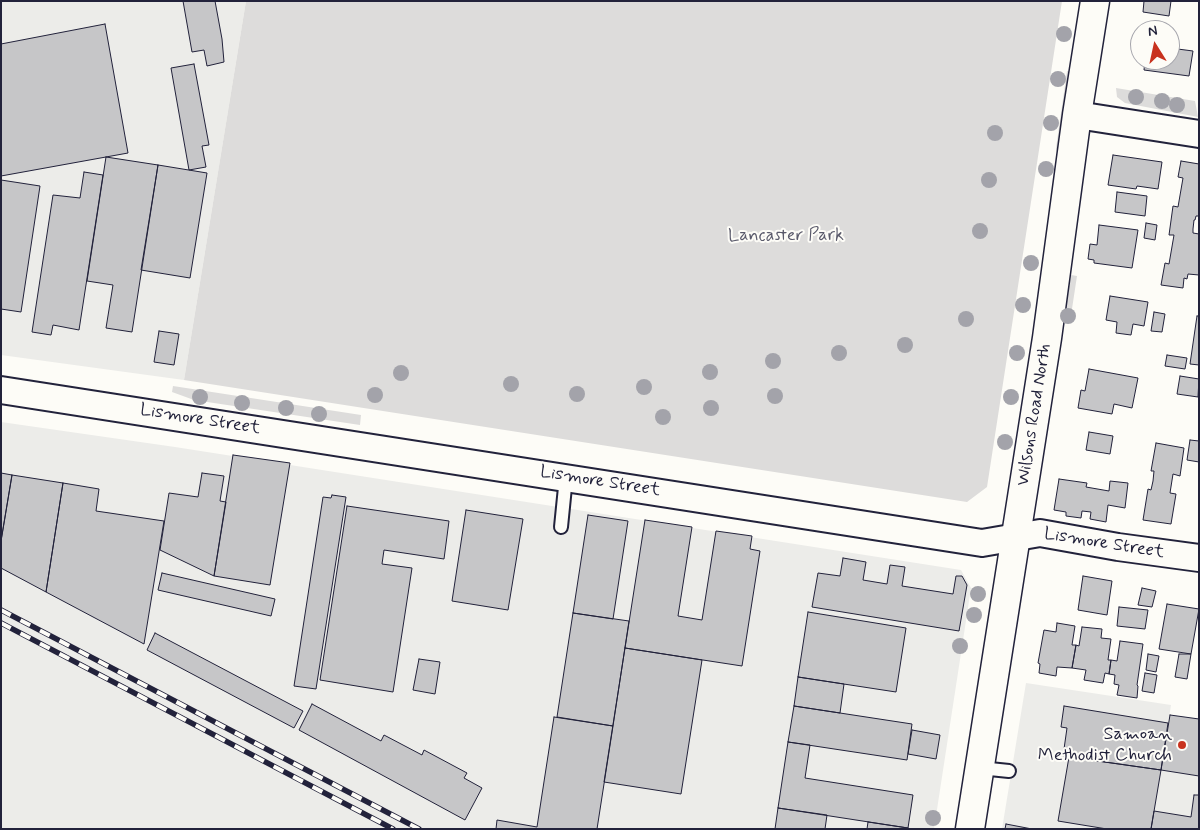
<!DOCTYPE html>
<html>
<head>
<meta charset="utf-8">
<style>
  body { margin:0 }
  #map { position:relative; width:1200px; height:830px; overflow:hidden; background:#fdfcf7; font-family:Mynerve,sans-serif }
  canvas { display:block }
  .frame { position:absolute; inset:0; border:2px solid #22223b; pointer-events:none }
  .north { position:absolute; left:1130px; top:20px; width:50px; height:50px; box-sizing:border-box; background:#fdfcf7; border:1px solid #a5a5ac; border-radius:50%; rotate:350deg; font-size:14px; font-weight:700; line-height:20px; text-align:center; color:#22223b }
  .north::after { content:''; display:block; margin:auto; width:18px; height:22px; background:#c8321e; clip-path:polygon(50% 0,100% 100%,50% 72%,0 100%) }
</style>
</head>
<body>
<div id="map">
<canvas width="1200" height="830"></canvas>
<div class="frame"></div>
<div class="north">N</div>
</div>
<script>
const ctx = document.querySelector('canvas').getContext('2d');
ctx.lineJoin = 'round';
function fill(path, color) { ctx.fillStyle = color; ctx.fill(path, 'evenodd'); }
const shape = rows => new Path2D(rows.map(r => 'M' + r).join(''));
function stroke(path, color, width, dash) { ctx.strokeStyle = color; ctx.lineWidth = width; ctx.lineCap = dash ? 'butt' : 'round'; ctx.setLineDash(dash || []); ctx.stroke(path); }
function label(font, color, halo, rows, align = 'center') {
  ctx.font = font + ' Mynerve,sans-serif'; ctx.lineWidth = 4; ctx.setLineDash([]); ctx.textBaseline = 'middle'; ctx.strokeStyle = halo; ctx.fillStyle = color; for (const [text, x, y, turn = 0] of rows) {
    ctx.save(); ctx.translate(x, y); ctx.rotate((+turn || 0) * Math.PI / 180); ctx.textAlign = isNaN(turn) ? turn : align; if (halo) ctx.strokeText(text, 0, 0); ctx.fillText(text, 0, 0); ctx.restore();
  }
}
fill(shape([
  [1,1,246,1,184,380,1,355],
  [1,422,175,447,961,570,971,588,934,829,1,829],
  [1026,683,1171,705,1161,770,1199,776,1199,829,1002,829]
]), '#ecece9');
fill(shape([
  [246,1,1062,1,987,487,967,502,184,380],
  [1067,71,1073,72,1059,160,1056,148],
  [1116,88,1195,101,1198,117,1125,103,1117,97],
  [1071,275,1077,276,1070,322,1064,321],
  [173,386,361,415,360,425,194,400,172,392]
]), '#dddcdb');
const building = shape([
  [183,1,215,1,222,39,224,62,207,66,204,50,192,52,183,1],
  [1144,1,1171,1,1169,16,1143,12,1144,1],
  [105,24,128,153,1,176,1,44,105,24],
  [1137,36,1140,36,1140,53,1134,53,1137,36],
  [1170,48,1193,51,1189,76,1144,70,1145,60,1170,60,1170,48],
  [194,64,209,145,202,146,206,167,189,170,171,68,194,64],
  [1113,155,1162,162,1158,189,1137,186,1136,189,1108,185,1113,155],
  [106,157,158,165,132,332,106,328,113,285,87,281,106,157],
  [1181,161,1199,164,1199,216,1196,216,1195,220,1194,220,1193,229,1193,233,1199,234,1199,275,1188,274,1187,279,1184,278,1183,288,1161,285,1165,263,1169,264,1174,235,1169,235,1173,206,1178,207,1183,178,1178,177,1181,161],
  [158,165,207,173,190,278,141,270,158,165],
  [84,172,103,175,79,330,53,325,51,335,32,332,53,195,80,198,84,172],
  [1,180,40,186,21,312,1,309,1,180],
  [1117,192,1147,196,1145,216,1115,212,1117,192],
  [1146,223,1157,225,1155,240,1144,238,1146,223],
  [1099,225,1138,230,1132,268,1094,263,1094,260,1088,259,1090,244,1097,245,1099,225],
  [1110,296,1148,302,1144,326,1133,324,1131,335,1116,333,1117,322,1106,320,1110,296],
  [1154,312,1165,314,1162,332,1151,331,1154,312],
  [1197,316,1199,316,1199,365,1190,364,1197,316],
  [159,331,179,334,174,365,154,362,159,331],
  [1167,355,1187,358,1185,369,1165,366,1167,355],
  [1089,369,1138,378,1132,408,1114,404,1112,414,1078,408,1081,390,1085,391,1089,369],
  [1180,376,1199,379,1198,397,1177,394,1180,376],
  [1089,432,1113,436,1110,454,1086,450,1089,432],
  [1190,440,1199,441,1199,462,1187,460,1190,440],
  [1156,443,1184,448,1180,476,1173,474,1170,493,1176,494,1171,524,1143,520,1148,489,1151,490,1153,481,1154,471,1151,471,1156,443],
  [233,455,290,463,270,585,214,576,233,455],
  [1,473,12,475,1,541,1,473],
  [202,473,224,476,220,501,226,502,214,576,160,550,169,493,198,497,202,473],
  [12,475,63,483,46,592,1,568,1,541,12,475],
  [1059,479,1087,483,1086,487,1109,491,1110,481,1128,483,1125,508,1108,505,1106,522,1090,519,1091,512,1082,511,1081,518,1066,516,1066,512,1054,510,1059,479],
  [63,483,99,489,96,511,164,521,144,644,46,592,63,483],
  [332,495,346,497,316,689,294,686,323,497,331,498,332,495],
  [347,506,449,521,444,559,384,550,382,564,412,568,393,692,320,680,347,506],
  [466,510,523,519,508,610,452,601,466,510],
  [588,515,628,521,613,619,573,613,588,515],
  [645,520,692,527,678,616,702,620,716,531,752,536,750,549,760,551,742,666,625,648,645,520],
  [843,558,866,562,863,580,887,584,890,565,905,567,902,586,953,594,956,576,962,576,967,585,959,631,812,607,818,573,840,576,843,558],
  [162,573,275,599,271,616,158,590,162,573],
  [1083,576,1112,581,1107,615,1078,610,1083,576],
  [1142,588,1156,591,1152,607,1138,605,1142,588],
  [1167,604,1199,609,1191,654,1159,649,1167,604],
  [1119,607,1148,610,1145,629,1117,626,1119,607],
  [808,612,906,628,896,692,798,677,808,612],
  [573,613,629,621,613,726,557,717,573,613],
  [1057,623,1075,626,1072,645,1076,645,1072,668,1057,667,1056,676,1039,673,1040,664,1038,663,1044,630,1056,632,1057,623],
  [1082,627,1102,629,1101,638,1111,639,1108,660,1111,660,1109,674,1105,673,1103,683,1084,680,1086,670,1072,668,1076,645,1079,646,1082,627],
  [155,633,303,711,294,728,147,650,155,633],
  [1120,641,1143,644,1137,685,1138,686,1137,698,1117,695,1119,685,1114,684,1115,675,1109,674,1111,660,1117,661,1120,641],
  [625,648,702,660,681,794,604,782,625,648],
  [1148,654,1159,656,1156,672,1146,670,1148,654],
  [1179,654,1191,654,1187,679,1175,677,1179,654],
  [419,659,440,662,435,694,413,690,419,659],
  [1145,673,1157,675,1154,693,1142,691,1145,673],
  [798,677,844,684,840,713,794,706,798,677],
  [312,704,381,741,384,735,422,755,424,750,467,773,464,778,482,788,465,820,299,730,312,704],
  [794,706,912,724,907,760,788,742,794,706],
  [1064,706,1168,723,1161,770,1063,756,1067,728,1061,727,1064,706],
  [1170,715,1199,719,1199,776,1161,770,1170,715],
  [554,717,613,726,597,829,496,829,497,820,537,827,554,717],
  [912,730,940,735,936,759,908,754,912,730],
  [788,742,810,745,805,778,913,795,908,828,778,808,788,742],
  [1069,757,1161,770,1151,829,1107,829,1058,821,1069,757],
  [1194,795,1199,795,1199,829,1151,829,1154,811,1191,817,1194,795],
  [778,808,827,815,825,829,775,829,778,808],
  [868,822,908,828,910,829,867,829,868,822],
  [1006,824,1032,829,1005,829,1006,824]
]);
fill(building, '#c6c6c8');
stroke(building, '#22223b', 1);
const lane = shape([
  [561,527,566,477],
  [980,768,1009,771]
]);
const street = shape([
  [1077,115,1199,134],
  [1,390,982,543,1040,533,1118,547,1199,558]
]);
const secondary = shape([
  [970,829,1047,338,1077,115,1095,1]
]);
stroke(lane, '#22223b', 16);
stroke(street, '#22223b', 30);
stroke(secondary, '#22223b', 31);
stroke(lane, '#fdfcf7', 12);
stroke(street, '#fdfcf7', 26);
stroke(secondary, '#fdfcf7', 28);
const rail = shape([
  [1,610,419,829],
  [1,623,393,829]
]);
stroke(rail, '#22223b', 5.5);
stroke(rail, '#fdfcf7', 4, [11]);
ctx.fillStyle = '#a3a3aa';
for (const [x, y] of [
  [1064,34],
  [1058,79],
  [1136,97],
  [1162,101],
  [1177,105],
  [1051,123],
  [995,133],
  [1046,169],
  [989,180],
  [980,231],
  [1031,263],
  [1023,305],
  [1068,316],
  [966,319],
  [905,345],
  [839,353],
  [1017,353],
  [773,361],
  [710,372],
  [401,373],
  [511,384],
  [644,387],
  [577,394],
  [375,395],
  [775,396],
  [200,397],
  [1011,397],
  [242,403],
  [286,408],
  [711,408],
  [319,414],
  [663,417],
  [1005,442],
  [978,594],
  [974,615],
  [960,646],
  [933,818]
]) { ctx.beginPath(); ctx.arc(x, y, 8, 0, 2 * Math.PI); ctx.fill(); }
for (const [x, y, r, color] of [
  [1182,745,5,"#c8321e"]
]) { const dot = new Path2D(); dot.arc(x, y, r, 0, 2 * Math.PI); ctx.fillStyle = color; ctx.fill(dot); stroke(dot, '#fdfcf7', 2); }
label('18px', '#5a5a6b', '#fdfcf7', [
  ["Lancaster Park",786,236]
]);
label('18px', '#22223b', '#fdfcf7', [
  ["Wilsons Road North",1035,415,-81],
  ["Lismore Street",200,420,9],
  ["Lismore Street",600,482,9],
  ["Lismore Street",1104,544,9]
]);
label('18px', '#22223b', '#fdfcf7', [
  ["Samoan",1172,735],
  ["Methodist Church",1172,756]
], 'right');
</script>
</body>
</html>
